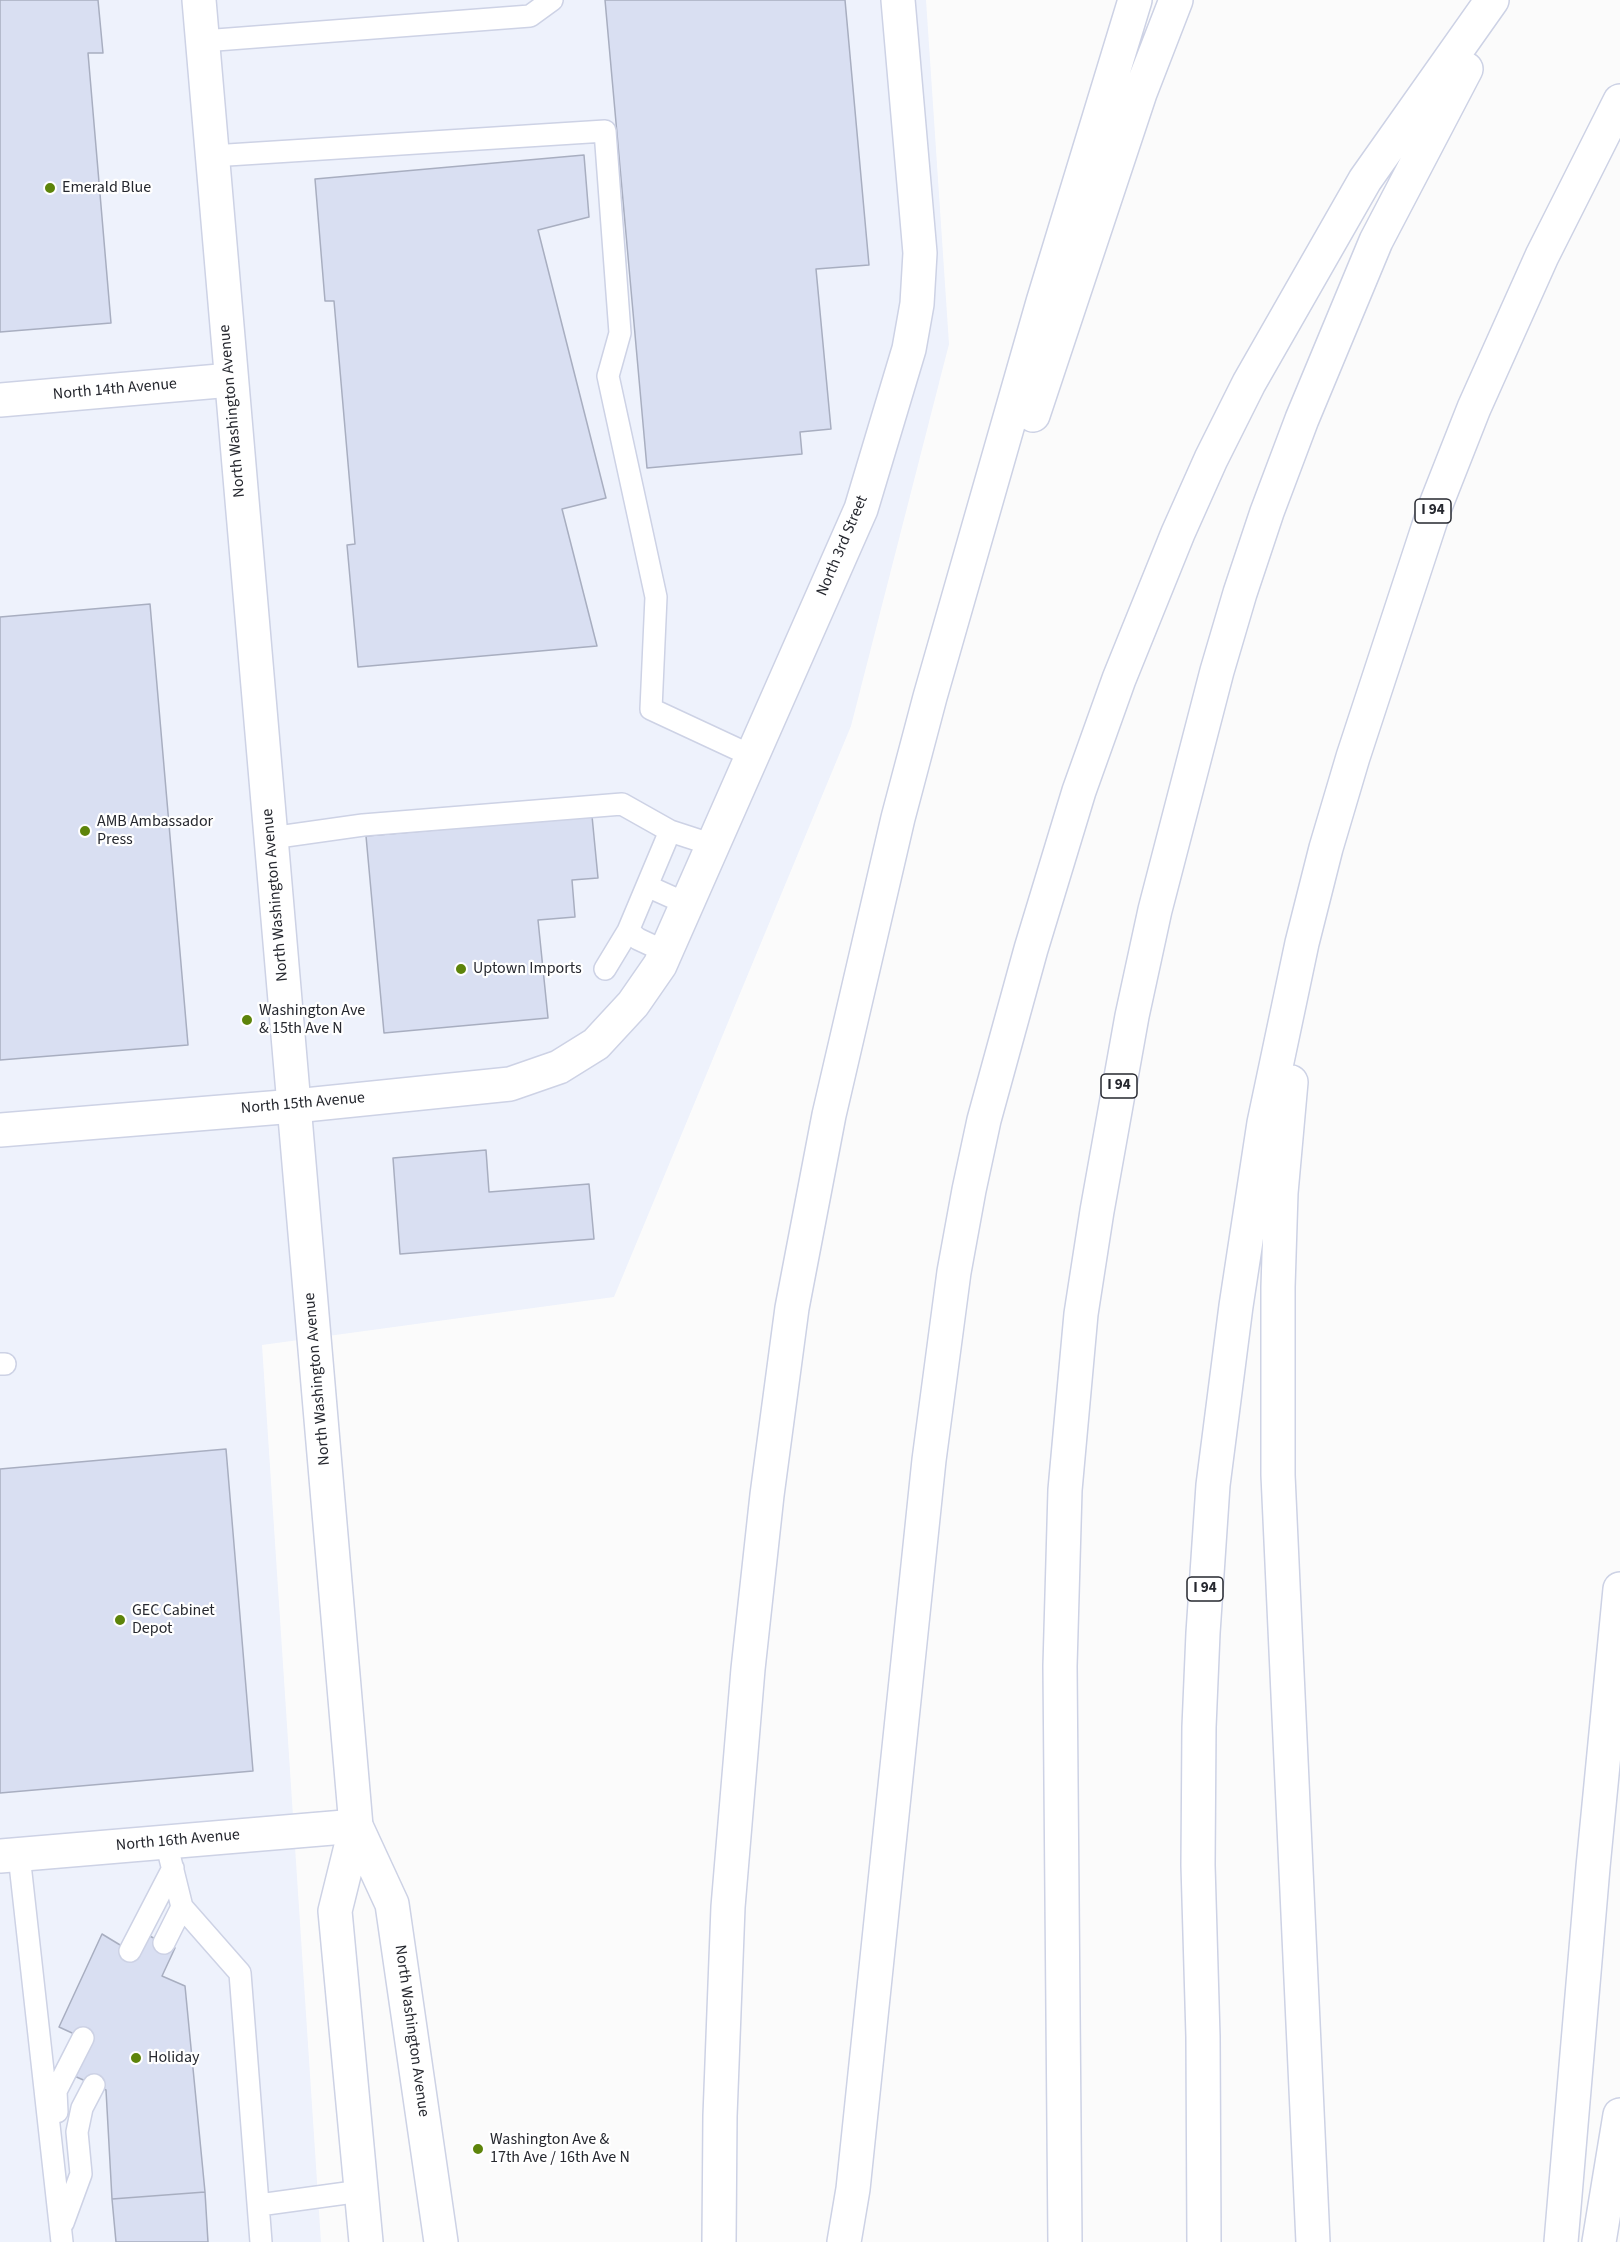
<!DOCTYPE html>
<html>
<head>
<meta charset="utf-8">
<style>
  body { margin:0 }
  canvas { display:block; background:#fbfbfb }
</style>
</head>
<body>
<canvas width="1620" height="2242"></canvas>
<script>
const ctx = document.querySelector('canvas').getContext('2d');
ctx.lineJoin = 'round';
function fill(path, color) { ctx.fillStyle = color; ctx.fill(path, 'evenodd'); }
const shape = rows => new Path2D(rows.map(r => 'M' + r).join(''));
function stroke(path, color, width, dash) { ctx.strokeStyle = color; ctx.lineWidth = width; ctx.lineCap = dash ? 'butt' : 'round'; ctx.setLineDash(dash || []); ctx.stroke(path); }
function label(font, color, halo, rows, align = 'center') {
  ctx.font = font + ' "Source Sans 3",sans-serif'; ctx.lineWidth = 4.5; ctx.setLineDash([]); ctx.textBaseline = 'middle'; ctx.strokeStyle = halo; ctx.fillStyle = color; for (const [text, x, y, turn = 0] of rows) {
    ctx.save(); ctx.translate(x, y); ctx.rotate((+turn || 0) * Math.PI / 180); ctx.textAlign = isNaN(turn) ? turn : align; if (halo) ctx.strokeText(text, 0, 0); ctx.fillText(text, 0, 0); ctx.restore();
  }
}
fill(shape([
  [0,0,926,0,949,344,851,726,614,1297,262,1345,321,2242,0,2242]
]), '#eef2fc');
const building = shape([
  [0,0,98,0,103,53,88,53,111,323,0,332,0,0],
  [605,0,845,0,869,265,816,269,831,429,800,432,802,454,647,468,605,0],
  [584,155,589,217,538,230,606,498,562,509,597,646,358,667,347,545,355,544,334,301,325,301,315,179,584,155],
  [150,604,188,1045,0,1060,0,617,150,604],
  [592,816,598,878,572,880,575,917,538,920,548,1018,384,1033,366,836,592,816],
  [486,1150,489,1192,589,1184,594,1239,400,1254,393,1158,486,1150],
  [226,1449,253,1771,0,1793,0,1469,226,1449],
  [141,1932,175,1948,162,1976,185,1986,205,2192,112,2199,106,2090,72,2075,83,2038,59,2027,102,1934,130,1951,141,1932],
  [205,2192,208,2242,116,2242,112,2199,205,2192]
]);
fill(building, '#d9dff2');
stroke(building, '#a8aec0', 1.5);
const lane = shape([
  [203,41,530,16,552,0],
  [212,156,605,131,620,333,608,376,656,597,651,709,752,756],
  [271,838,363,825,622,804,670,831],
  [647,886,687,904],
  [666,952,638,939,628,931,670,831,713,845],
  [605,969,628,931],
  [0,1364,5,1364],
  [166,1842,182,1907,240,1973,261,2242],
  [19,1855,62,2242],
  [164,1943,182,1907],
  [130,1951,173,1868],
  [57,2112,56,2091,83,2038],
  [259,2205,361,2191],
  [63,2223,81,2174,77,2132,82,2108,94,2085]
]);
const street = shape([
  [0,400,231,380],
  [0,1130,295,1106,510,1084,559,1067,596,1044,633,1004,660,965,861,509,909,349,917,304,920,253,898,0],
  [0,1856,356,1826]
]);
const secondary = shape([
  [199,0,356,1826,335,1911,366,2242],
  [356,1826,392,1904,441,2242]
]);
const highway = shape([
  [1033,415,1140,93,1176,0],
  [1291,1082,1281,1193,1278,1287,1278,1475,1313,2242],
  [719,2242,720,2116,728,1907,748,1669,767,1495,792,1308,829,1115,898,818,930,697,1043,302,1135,0],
  [844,2242,853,2189,929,1460,954,1272,969,1190,984,1120,1031,949,1079,791,1119,679,1178,533,1211,459,1249,383,1365,180,1492,0],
  [1065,2242,1060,1666,1065,1490,1081,1314,1097,1211,1132,1016,1155,910,1217,671,1240,593,1267,512,1302,419,1376,241,1466,69],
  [1204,2242,1203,2037,1198,1865,1199,1727,1203,1633,1213,1485,1236,1306,1264,1123,1302,943,1326,848,1353,757,1435,507,1474,408,1542,256,1620,101],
  [1561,2242,1593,1867,1620,1589],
  [1599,2242,1620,2115]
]);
stroke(lane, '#cdd2e5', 24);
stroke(street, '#cdd2e5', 36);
stroke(secondary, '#cdd2e5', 36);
stroke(highway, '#cdd2e5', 36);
stroke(lane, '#fff', 21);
stroke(street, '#fff', 33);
stroke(secondary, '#fff', 33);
stroke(highway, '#fff', 33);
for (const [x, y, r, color] of [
  [50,188,6,"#5d840a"],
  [85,831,6,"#5d840a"],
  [461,969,6,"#5d840a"],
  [247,1020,6,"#5d840a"],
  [120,1620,6,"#5d840a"],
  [136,2058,6,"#5d840a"],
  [478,2149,6,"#5d840a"]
]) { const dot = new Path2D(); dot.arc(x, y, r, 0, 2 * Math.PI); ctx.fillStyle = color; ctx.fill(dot); stroke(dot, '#fff', 2); }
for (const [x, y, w] of [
  [1433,511,36],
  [1119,1086,36],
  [1205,1589,36]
]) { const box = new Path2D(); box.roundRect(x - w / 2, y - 12, w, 24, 4.5); ctx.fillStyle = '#fff'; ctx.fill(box); stroke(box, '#26282f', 1.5); }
label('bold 15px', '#26282f', null, [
  ["I 94",1433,511],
  ["I 94",1119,1086],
  ["I 94",1205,1589]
]);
label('16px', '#26282f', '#fff', [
  ["Emerald Blue",62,188],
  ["AMB Ambassador",97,822],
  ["Press",97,840],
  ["Uptown Imports",473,969],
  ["Washington Ave",259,1011],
  ["& 15th Ave N",259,1029],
  ["GEC Cabinet",132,1611],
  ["Depot",132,1629],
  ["Holiday",148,2058],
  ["Washington Ave &",490,2140],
  ["17th Ave / 16th Ave N",490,2158]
], 'left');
label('16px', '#26282f', '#fff', [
  ["North 14th Avenue",115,390,-5],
  ["North Washington Avenue",233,411,-95],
  ["North 3rd Street",843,546,-67],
  ["North Washington Avenue",276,895,-95],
  ["North 15th Avenue",303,1104,-5],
  ["North Washington Avenue",318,1379,-95],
  ["North 16th Avenue",178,1841,-5],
  ["North Washington Avenue",411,2031,82]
]);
</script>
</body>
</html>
